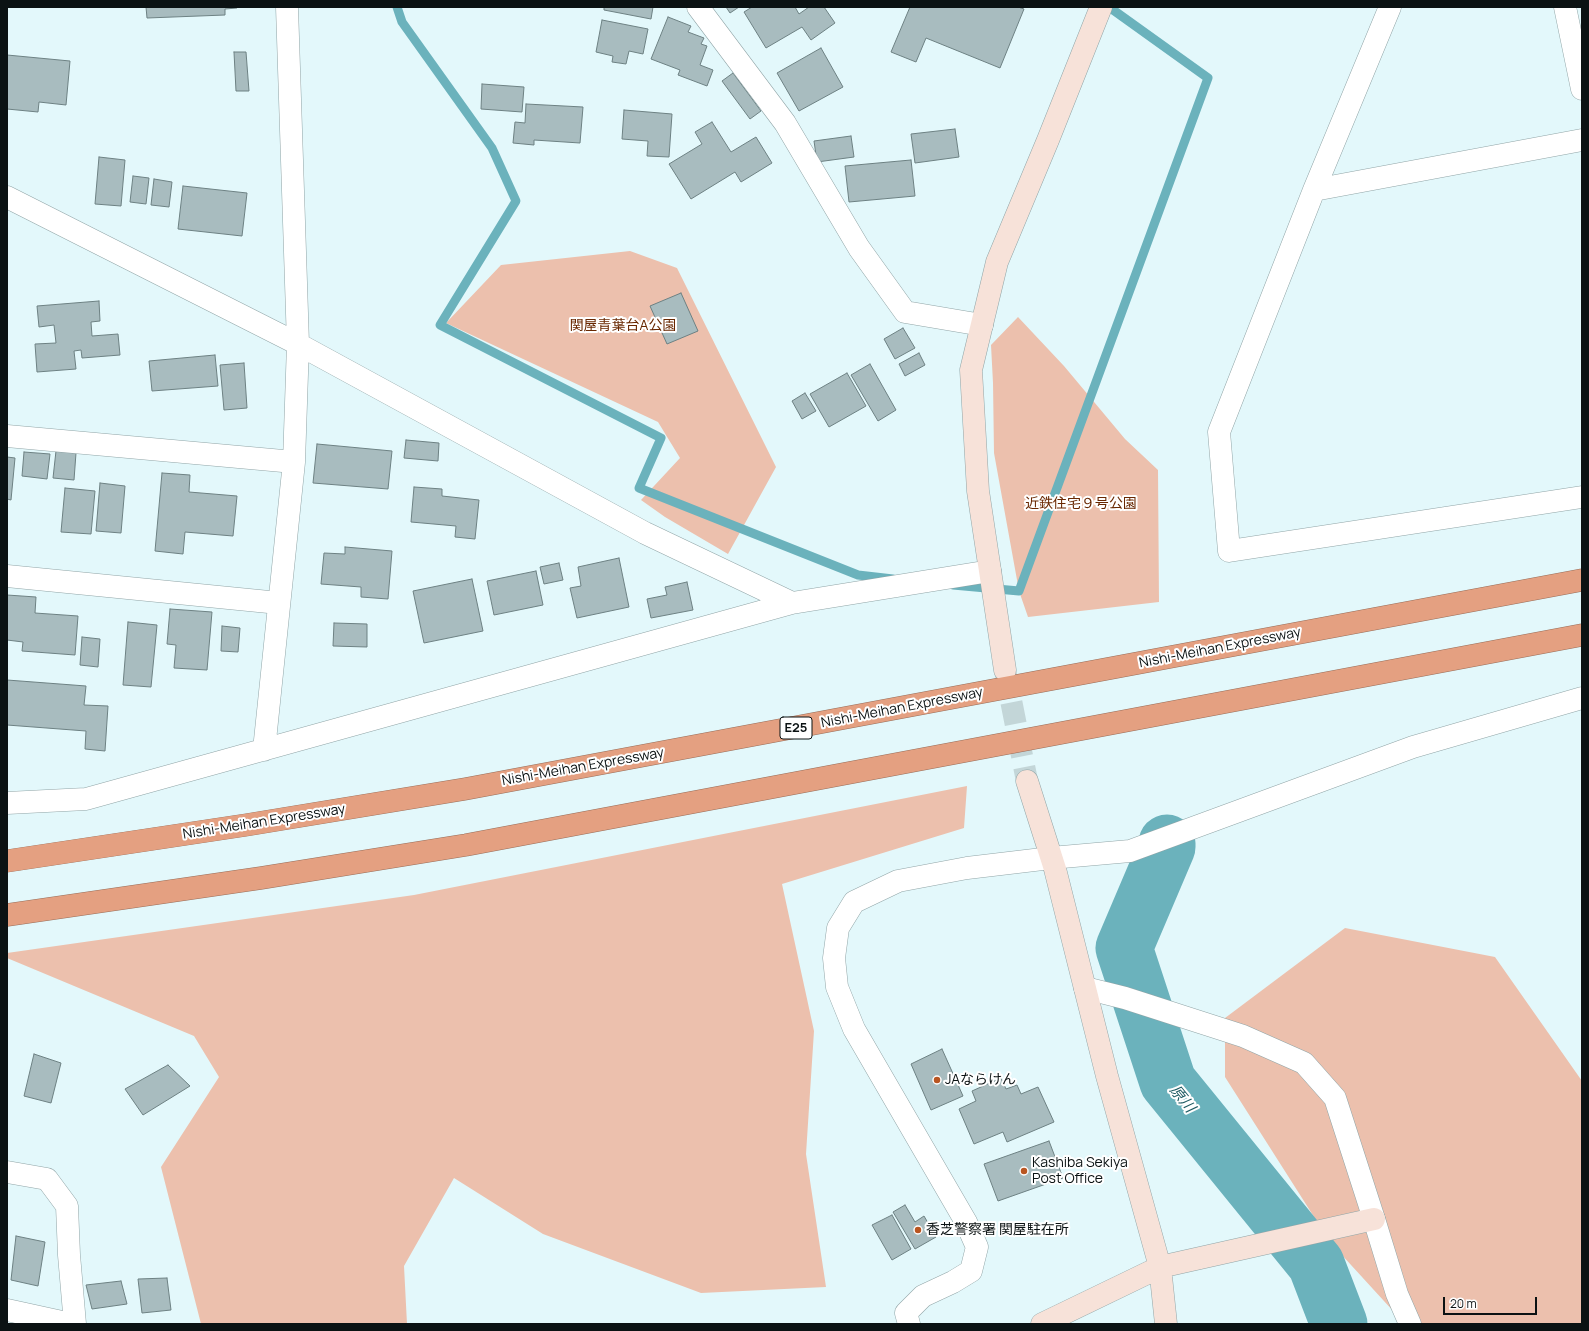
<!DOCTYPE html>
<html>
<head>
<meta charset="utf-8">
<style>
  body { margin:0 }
  #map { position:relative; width:1589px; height:1331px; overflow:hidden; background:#e3f8fb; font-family:Manrope,sans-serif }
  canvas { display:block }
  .frame { position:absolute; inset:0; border:8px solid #0b1213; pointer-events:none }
  .scale { position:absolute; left:1443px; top:1297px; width:94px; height:18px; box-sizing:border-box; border:2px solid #0b1213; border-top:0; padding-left:5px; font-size:12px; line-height:14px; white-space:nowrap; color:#0b1213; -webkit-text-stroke:3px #fff; paint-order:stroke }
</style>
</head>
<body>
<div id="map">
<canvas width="1589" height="1331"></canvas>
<div class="frame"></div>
<div class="scale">20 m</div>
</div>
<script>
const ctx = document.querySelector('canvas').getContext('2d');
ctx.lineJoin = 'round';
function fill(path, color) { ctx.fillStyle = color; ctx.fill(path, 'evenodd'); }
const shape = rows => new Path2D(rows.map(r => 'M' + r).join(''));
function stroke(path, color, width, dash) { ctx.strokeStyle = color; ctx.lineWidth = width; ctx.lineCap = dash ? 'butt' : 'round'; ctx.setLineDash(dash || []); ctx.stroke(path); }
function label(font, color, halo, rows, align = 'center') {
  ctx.font = font + ' Manrope,"Noto Sans JP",sans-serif'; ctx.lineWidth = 4; ctx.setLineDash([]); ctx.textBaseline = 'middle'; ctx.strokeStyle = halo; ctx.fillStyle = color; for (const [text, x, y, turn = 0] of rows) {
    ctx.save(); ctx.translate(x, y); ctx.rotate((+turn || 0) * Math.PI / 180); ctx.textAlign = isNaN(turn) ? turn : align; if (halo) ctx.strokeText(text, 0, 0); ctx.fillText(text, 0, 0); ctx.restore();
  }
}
fill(shape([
  [630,251,677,268,776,467,728,554,665,517,641,500,680,458,658,422,446,323,501,265],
  [1018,317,1064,366,1125,439,1158,470,1159,602,1028,617,1019,591,994,453,993,383,991,345],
  [967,786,964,828,782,884,814,1031,806,1154,826,1287,701,1293,543,1234,454,1178,404,1266,407,1324,201,1324,161,1167,219,1077,194,1036,7,958,7,953,414,895],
  [1345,928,1495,957,1582,1081,1582,1324,1405,1324,1330,1242,1225,1077,1225,1018]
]), '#ecc0ad');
stroke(shape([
  [397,7,402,22,492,148,516,201,440,325,661,438,639,488,858,575,893,579],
  [953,585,1019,591,1208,78,1109,7]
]), '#6bb2bc', 9);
stroke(shape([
  [1167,843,1167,847,1124,948,1168,1082,1316,1264,1339,1324]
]), '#6bb2bc', 57);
const building = shape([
  [146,7,237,7,237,8,225,9,225,15,147,18,146,7],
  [604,7,653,7,651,19,604,10,604,7],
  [726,7,739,7,730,13,726,7],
  [752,7,795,7,799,14,809,7,824,7,835,23,811,40,802,27,766,48,744,12,752,7],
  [910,7,1018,7,1024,9,1000,68,926,38,916,62,891,52,910,7],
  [668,17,691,26,688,32,704,38,701,44,707,46,700,65,713,70,707,86,678,75,680,70,651,59,668,17],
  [602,20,648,29,643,54,629,51,626,64,612,62,613,56,596,52,602,20],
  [821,48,843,87,799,111,777,73,821,48],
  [234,52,246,52,249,91,236,91,234,52],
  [7,55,70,61,66,105,39,102,38,112,7,109,7,55],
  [733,73,761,111,750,119,722,81,733,73],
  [482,84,524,87,522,112,481,109,482,84],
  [526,104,583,107,580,143,534,140,534,145,513,143,515,122,525,123,526,104],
  [624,110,672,114,669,157,647,156,648,141,622,139,624,110],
  [712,122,731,152,756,137,772,163,741,182,735,172,691,199,669,164,702,144,695,132,712,122],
  [955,129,959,157,915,163,911,134,955,129],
  [851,136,854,157,817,162,814,141,851,136],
  [99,157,125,160,121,206,95,204,99,157],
  [911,160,915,196,849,202,845,166,911,160],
  [133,176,149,178,146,204,130,202,133,176],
  [154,179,172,182,169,207,151,205,154,179],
  [183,186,247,193,242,236,178,229,183,186],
  [681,293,698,331,667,344,650,306,681,293],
  [99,301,100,321,91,322,92,336,118,334,120,355,82,358,81,350,74,351,76,369,37,372,35,344,56,343,54,325,39,327,37,306,99,301],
  [903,328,915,348,895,359,884,339,903,328],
  [919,353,925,365,905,376,899,364,919,353],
  [215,355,218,386,152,391,149,361,215,355],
  [244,363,247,408,224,410,220,365,244,363],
  [870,364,896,410,878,421,851,375,870,364],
  [847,373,866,406,829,427,810,394,847,373],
  [805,393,816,411,802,419,792,401,805,393],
  [406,440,439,443,438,461,404,458,406,440],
  [317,444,392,451,388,489,313,483,317,444],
  [56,451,76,453,74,480,53,478,56,451],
  [24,452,50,454,47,479,22,476,24,452],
  [7,457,15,458,11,500,7,499,7,457],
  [162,473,190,475,189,492,237,496,233,536,185,532,183,554,155,551,162,473],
  [100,483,125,486,121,533,96,531,100,483],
  [414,487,442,489,442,496,479,500,475,539,455,537,456,526,411,522,414,487],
  [65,488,95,491,91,534,61,532,65,488],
  [345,547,392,551,388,599,361,597,361,587,321,584,324,553,345,554,345,547],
  [619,558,629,607,577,618,570,588,581,586,578,567,619,558],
  [559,563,563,580,544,584,540,567,559,563],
  [536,571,543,605,494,615,487,581,536,571],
  [472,579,483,631,424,643,413,591,472,579],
  [687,582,693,610,651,618,647,599,667,595,665,587,687,582],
  [7,595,36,597,35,613,78,616,75,655,22,651,23,642,7,640,7,595],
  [170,609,212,612,207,670,174,668,176,645,167,644,170,609],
  [128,622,157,625,151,687,123,685,128,622],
  [334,623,367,624,367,647,333,646,334,623],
  [222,626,240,628,238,652,221,651,222,626],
  [82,637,100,639,98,667,80,665,82,637],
  [7,680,86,686,84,705,108,706,105,751,85,749,86,731,7,725,7,680],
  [942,1049,963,1096,931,1110,911,1064,942,1049],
  [34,1054,61,1063,51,1103,24,1096,34,1054],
  [168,1065,190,1086,143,1115,125,1089,168,1065],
  [1001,1078,1006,1089,1017,1085,1021,1094,1038,1087,1054,1122,1007,1142,1003,1132,974,1144,959,1109,976,1101,972,1091,1001,1078],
  [1049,1141,1063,1178,998,1201,984,1164,1049,1141],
  [905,1205,915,1222,924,1216,936,1237,915,1249,893,1212,905,1205],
  [892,1215,911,1249,892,1260,872,1225,892,1215],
  [16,1236,45,1242,38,1286,11,1280,16,1236],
  [167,1278,171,1310,142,1313,138,1279,167,1278],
  [121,1281,127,1304,92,1309,86,1285,121,1281]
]);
fill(building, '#a8bcbf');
stroke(building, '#6d8183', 1);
stroke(shape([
  [1005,670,1027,781]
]), '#c3d6d8', 22, [22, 11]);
const street = shape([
  [698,7,785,123,859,248,905,312,982,325],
  [1390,7,1314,190,1219,432,1229,551,1582,497],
  [1565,7,1582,89],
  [1314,190,1582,140],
  [7,197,298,344,645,533,792,603,990,571],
  [7,436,294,462],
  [7,576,279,603],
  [264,750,294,462,298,344,287,7],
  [7,803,86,799,792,603],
  [1085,988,1125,998,1243,1036,1304,1063,1335,1098,1374,1219,1397,1294,1410,1324],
  [7,1172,47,1179,67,1206,69,1255,75,1324],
  [7,1310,71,1324],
  [909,1324,906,1313,923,1296,953,1282,971,1271,977,1247,966,1222,854,1029,837,987,834,958,838,928,854,902,898,881,967,868,1051,858,1130,851,1413,747,1582,698]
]);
const secondary = shape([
  [1005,670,978,491,971,370,997,262,1048,140,1101,7],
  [1027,781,1055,869,1107,1076,1160,1267,1166,1324],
  [1042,1324,1160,1267,1374,1219]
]);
const highway = shape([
  [7,861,246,825,465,789,1582,580],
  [7,915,261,878,466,845,1582,635]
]);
stroke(street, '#91a5a7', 23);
stroke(secondary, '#91a5a7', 23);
stroke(highway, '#986e5a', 23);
stroke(street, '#fff', 22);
stroke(secondary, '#f7e2d9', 22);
stroke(highway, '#e4a081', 22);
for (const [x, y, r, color] of [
  [937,1080,4,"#b95521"],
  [1024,1171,4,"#b95521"],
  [918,1230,4,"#b95521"]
]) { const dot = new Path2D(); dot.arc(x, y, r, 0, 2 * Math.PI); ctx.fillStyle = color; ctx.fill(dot); stroke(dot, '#fff', 1.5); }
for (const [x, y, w] of [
  [796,728,32]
]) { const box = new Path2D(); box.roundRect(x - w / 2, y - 11, w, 22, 3); ctx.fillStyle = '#fff'; ctx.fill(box); stroke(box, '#0b1213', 1); }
label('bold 13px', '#0b1213', null, [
  ["E25",796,728]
]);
label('14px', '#682701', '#fff', [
  ["関屋青葉台A公園",623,326],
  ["近鉄住宅９号公園",1081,504]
]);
label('14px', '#0b1213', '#fff', [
  ["Nishi-Meihan Expressway",1220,648,-11],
  ["Nishi-Meihan Expressway",902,708,-11],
  ["Nishi-Meihan Expressway",583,767,-10],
  ["Nishi-Meihan Expressway",264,822,-9]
]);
label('14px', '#0b1213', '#fff', [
  ["JAならけん",945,1080],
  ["Kashiba Sekiya",1032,1163],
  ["Post Office",1032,1179],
  ["香芝警察署 関屋駐在所",926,1230]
], 'left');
label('italic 15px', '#1f5b63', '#fff', [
  ["原川",1182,1099,51]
]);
</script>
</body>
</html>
